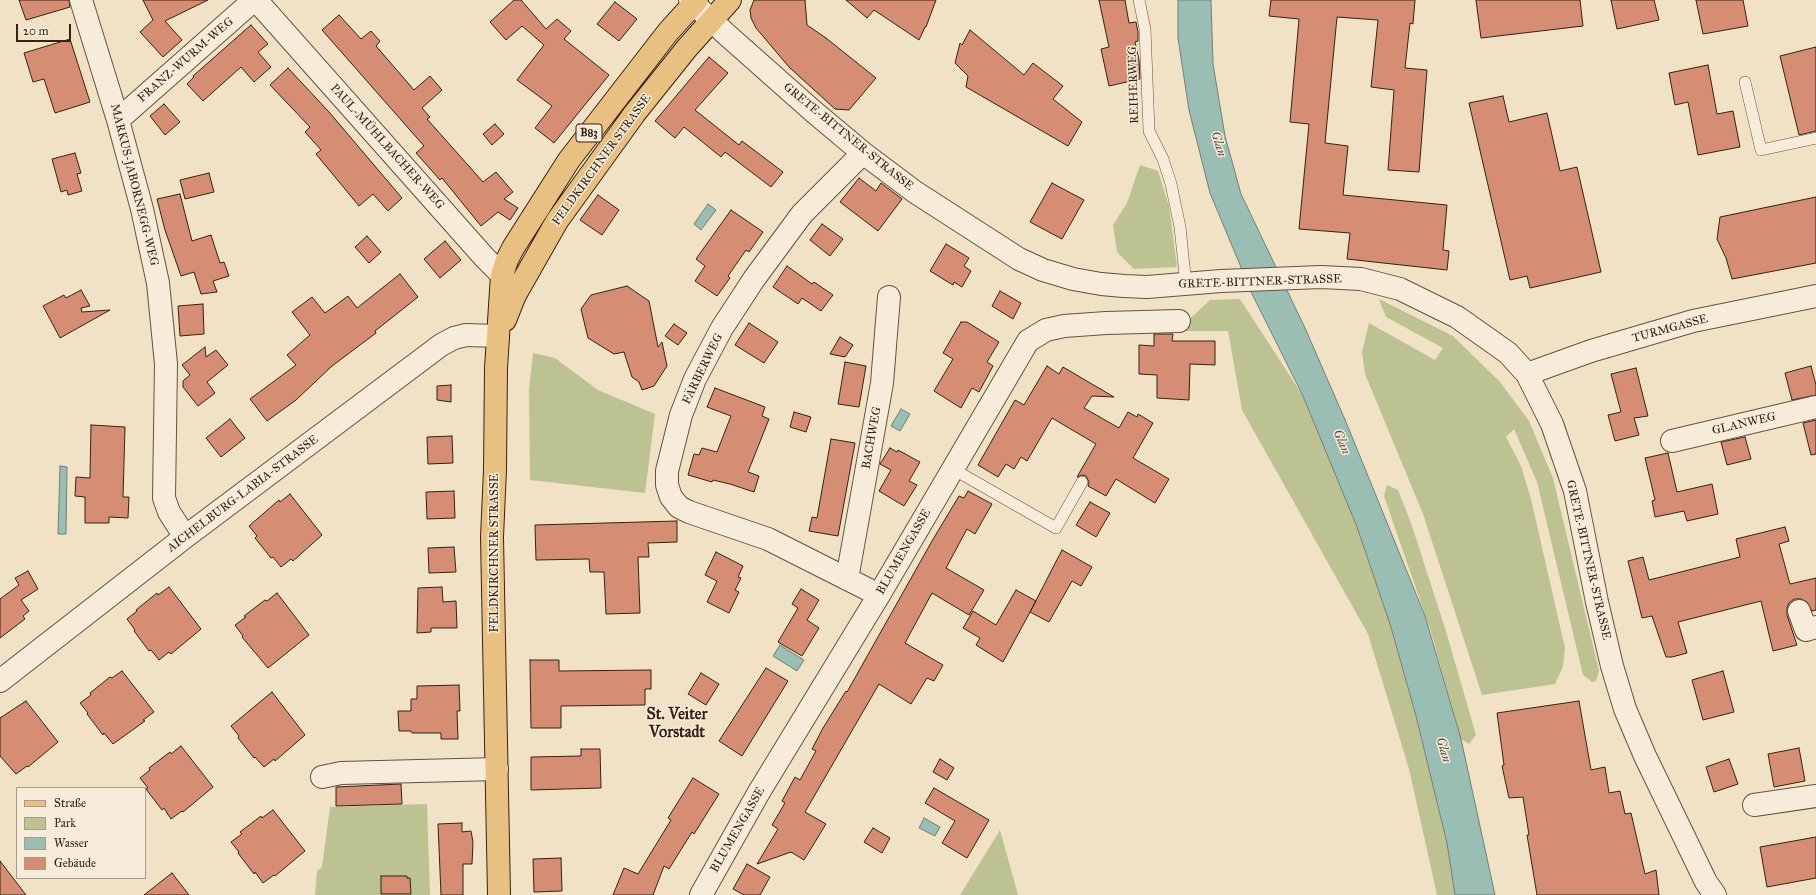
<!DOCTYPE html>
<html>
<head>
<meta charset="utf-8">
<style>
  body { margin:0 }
  #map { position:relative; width:1816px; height:895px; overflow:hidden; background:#f1e2c5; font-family:"IM FELL Great Primer",serif }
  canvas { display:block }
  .legend { position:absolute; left:16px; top:787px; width:130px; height:92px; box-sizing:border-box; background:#f6ecd9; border:1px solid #a99b8b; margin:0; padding:5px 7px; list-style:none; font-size:12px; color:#352115 }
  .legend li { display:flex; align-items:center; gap:8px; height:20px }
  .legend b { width:20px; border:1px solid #a99b8b }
  .scale { position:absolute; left:16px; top:24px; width:55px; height:18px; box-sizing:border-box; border:2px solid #352115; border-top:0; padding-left:5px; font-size:12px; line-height:14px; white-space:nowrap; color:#352115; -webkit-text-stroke:3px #f6ecd9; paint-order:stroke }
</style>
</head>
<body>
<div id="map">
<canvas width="1816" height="895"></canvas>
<ul class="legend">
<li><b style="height:5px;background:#e8c182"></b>Straße</li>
<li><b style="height:11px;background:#bdc292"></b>Park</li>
<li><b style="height:11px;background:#9bbeb4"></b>Wasser</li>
<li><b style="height:11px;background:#d58d73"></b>Gebäude</li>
</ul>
<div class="scale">20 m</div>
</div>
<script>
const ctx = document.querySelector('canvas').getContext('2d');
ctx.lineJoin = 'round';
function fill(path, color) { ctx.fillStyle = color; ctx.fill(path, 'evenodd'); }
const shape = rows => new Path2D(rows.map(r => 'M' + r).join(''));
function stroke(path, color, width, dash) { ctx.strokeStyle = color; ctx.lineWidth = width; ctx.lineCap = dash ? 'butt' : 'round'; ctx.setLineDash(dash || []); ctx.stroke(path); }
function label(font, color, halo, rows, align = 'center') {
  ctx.font = font + ' "IM FELL Great Primer",serif'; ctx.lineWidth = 3; ctx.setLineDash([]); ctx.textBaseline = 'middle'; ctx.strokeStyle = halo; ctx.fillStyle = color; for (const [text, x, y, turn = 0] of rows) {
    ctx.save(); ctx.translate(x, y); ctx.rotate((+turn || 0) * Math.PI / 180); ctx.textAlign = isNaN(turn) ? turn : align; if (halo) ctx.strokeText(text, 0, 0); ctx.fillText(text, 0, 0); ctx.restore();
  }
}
fill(shape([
  [1140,165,1158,171,1169,206,1177,267,1134,269,1117,252,1113,225,1127,203],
  [1240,299,1303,396,1357,527,1391,627,1416,716,1447,843,1455,895,1437,895,1409,769,1368,634,1242,410,1228,331,1177,331,1210,300],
  [1379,299,1453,336,1500,382,1529,421,1553,478,1599,671,1596,681,1592,682,1583,675,1537,482,1514,429,1506,437,1521,466,1531,499,1565,648,1563,667,1555,684,1482,695,1423,514,1365,374,1362,352,1369,323,1435,360,1443,348,1386,317],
  [533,353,555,358,598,390,655,414,645,493,530,480,529,389],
  [1387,485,1398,490,1411,523,1445,628,1476,735,1469,744,1461,739,1431,632,1384,496],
  [427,804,430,895,315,895,317,871,322,867,330,807],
  [1000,830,1018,895,960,895]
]), '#bdc292');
const water = shape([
  [1178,0,1211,0,1213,64,1225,136,1241,194,1305,328,1346,422,1425,616,1461,739,1495,895,1455,895,1447,843,1416,716,1391,627,1357,527,1303,396,1253,296,1210,193,1189,110,1178,38,1178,0],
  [708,204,716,210,701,230,694,224,708,204],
  [901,409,910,414,900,431,891,426,901,409],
  [60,466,67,467,66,534,58,534,60,466],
  [780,645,804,660,797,671,773,656,780,645],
  [924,818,940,827,935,836,919,828,924,818]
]);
fill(water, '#9bbeb4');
stroke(water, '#727f74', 1);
const building = shape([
  [19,0,69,0,70,7,26,20,19,0],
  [143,0,208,0,165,21,182,40,163,57,140,32,153,20,143,0],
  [514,0,521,0,546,29,557,19,571,31,564,39,609,75,554,143,535,128,552,106,517,80,544,45,522,26,506,40,490,22,514,0],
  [754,0,805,0,807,25,826,38,876,78,849,110,835,109,789,67,756,28,751,18,750,10,754,0],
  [846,0,936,0,926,27,925,27,919,40,874,10,867,18,846,0],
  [1099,0,1125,0,1129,23,1136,22,1138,32,1138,41,1135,42,1139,60,1140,79,1109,86,1101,49,1109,47,1099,0],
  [1271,0,1415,0,1413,24,1410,23,1405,68,1427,70,1419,172,1388,170,1394,90,1371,87,1378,20,1337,17,1325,143,1348,146,1343,195,1447,205,1443,250,1449,251,1447,270,1347,259,1350,233,1299,229,1309,124,1290,122,1299,19,1269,16,1271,0],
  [1476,0,1580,0,1583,26,1481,38,1476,0],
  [1611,0,1654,0,1659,20,1617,29,1611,0],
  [1696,0,1743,0,1748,26,1703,34,1696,0],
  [615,2,637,19,619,41,597,24,615,2],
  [339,15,361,39,371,31,380,41,376,46,414,90,430,76,442,90,422,108,430,117,427,119,483,182,496,172,513,192,504,199,518,208,510,220,498,212,481,226,442,178,440,180,416,153,424,146,322,30,339,15],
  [251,25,268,44,258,52,271,67,254,82,241,67,203,101,187,84,194,77,193,76,251,25],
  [970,30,1024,75,1033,63,1063,86,1053,99,1082,122,1068,146,966,87,968,76,955,63,960,43,962,45,970,30],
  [70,39,90,102,55,113,44,79,33,82,24,53,70,39],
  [1816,47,1816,131,1799,135,1780,56,1816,47],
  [709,57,728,73,695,110,739,145,742,141,783,172,771,187,725,152,721,157,684,127,675,138,655,121,709,57],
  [1708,65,1717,114,1733,111,1740,147,1698,155,1688,102,1675,105,1669,73,1708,65],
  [288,68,329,112,402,198,388,211,373,194,359,206,316,154,321,150,305,132,310,127,270,85,288,68],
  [1503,96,1509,122,1547,113,1560,171,1577,167,1601,272,1530,288,1527,276,1510,280,1469,103,1503,96],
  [164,104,180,122,165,135,150,116,164,104],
  [495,124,504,134,492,145,483,134,495,124],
  [75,153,81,173,77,174,82,191,68,195,67,190,61,192,52,159,75,153],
  [209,173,214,192,185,199,180,180,209,173],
  [859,178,876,191,881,183,902,199,878,231,840,202,859,178],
  [1052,183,1084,200,1062,239,1030,222,1052,183],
  [180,194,192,241,211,235,220,263,224,262,229,276,213,281,217,292,201,294,194,272,181,276,165,230,157,199,180,194],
  [598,195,619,210,602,235,580,220,598,195],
  [1816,197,1816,263,1732,279,1726,258,1717,239,1720,217,1816,197],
  [731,210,763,232,749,252,746,250,728,276,730,278,717,296,695,281,705,266,696,259,731,210],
  [822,224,843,239,830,256,810,240,822,224],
  [367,236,381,252,369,263,355,247,367,236],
  [445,241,461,260,440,278,424,259,445,241],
  [946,244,969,258,964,266,971,271,962,287,954,282,953,285,930,271,946,244],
  [787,266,812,284,814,282,833,295,821,311,802,298,798,304,773,287,787,266],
  [400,274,418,297,375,331,376,333,332,366,296,400,267,421,250,399,296,365,287,355,310,335,292,312,312,297,325,313,348,296,357,308,400,274],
  [627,286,649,301,658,347,662,342,667,366,654,386,642,390,639,382,632,377,624,352,614,354,588,338,581,309,591,295,627,286],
  [81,290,90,306,81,308,82,312,110,310,60,338,43,306,64,295,66,298,81,290],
  [1000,291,1021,303,1013,319,992,306,1000,291],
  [203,304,204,334,180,336,178,306,203,304],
  [961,322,967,322,999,342,987,362,993,366,979,392,972,388,961,408,934,391,953,359,943,353,961,322],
  [749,323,778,342,764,363,735,345,749,323],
  [674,324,687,333,678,345,665,336,674,324],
  [1154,334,1173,334,1172,341,1215,341,1215,365,1190,364,1189,400,1157,398,1157,375,1139,374,1139,345,1154,346,1154,334],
  [840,337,853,345,845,357,830,354,840,337],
  [205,347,206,357,216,350,228,365,207,382,215,393,198,406,183,387,183,381,190,375,182,365,205,347],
  [845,362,866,366,859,407,838,404,845,362],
  [1047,366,1059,374,1063,367,1114,397,1092,396,1084,408,1119,428,1128,412,1137,417,1138,414,1153,423,1133,458,1169,479,1155,503,1116,479,1106,496,1088,486,1089,482,1086,476,1082,475,1077,477,1096,444,1052,418,1027,461,1021,457,1014,469,1006,464,998,477,978,465,1015,400,1024,405,1047,366],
  [1811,366,1816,385,1816,395,1792,400,1785,373,1811,366],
  [1636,368,1648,416,1634,418,1639,435,1615,441,1608,415,1621,412,1611,374,1636,368],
  [451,385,451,402,437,400,437,386,451,385],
  [715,388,765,407,762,416,769,419,748,472,759,476,754,492,730,484,713,480,712,482,688,475,694,454,699,455,702,448,717,452,731,416,707,407,715,388],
  [794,412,811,417,806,432,790,427,794,412],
  [230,419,245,438,221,457,206,438,230,419],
  [1816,420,1816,454,1811,455,1803,423,1816,420],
  [91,425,125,427,123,497,129,497,128,518,109,517,109,523,85,523,85,497,75,496,76,477,90,478,91,425],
  [452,436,453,463,428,464,427,437,452,436],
  [1745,437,1751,459,1727,465,1721,442,1745,437],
  [831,439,855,443,838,536,809,531,812,517,817,518,831,439],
  [890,448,897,452,898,450,920,462,909,481,917,485,904,506,879,491,891,470,880,464,890,448],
  [1668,453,1677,492,1712,484,1718,514,1687,521,1684,511,1655,517,1652,501,1655,500,1645,458,1668,453],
  [454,491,455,518,427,519,426,492,454,491],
  [968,491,992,504,975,534,967,529,946,568,984,590,969,615,932,593,905,643,943,665,934,681,927,678,911,704,879,684,805,812,826,824,804,860,791,852,757,864,778,829,772,825,785,803,782,801,795,777,800,780,816,751,812,749,823,728,846,691,847,692,932,541,959,496,964,498,968,491],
  [290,494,322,535,293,561,291,559,281,567,273,557,271,558,255,538,257,536,249,526,279,500,280,502,290,494],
  [1090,502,1110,513,1096,537,1076,525,1090,502],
  [677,521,677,542,648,543,649,557,638,557,640,613,606,614,604,572,590,572,589,559,536,560,535,525,677,521],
  [1785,527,1789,541,1779,544,1790,584,1816,578,1816,610,1812,611,1807,602,1801,599,1794,599,1789,603,1787,608,1787,615,1797,645,1773,651,1761,601,1678,622,1687,653,1672,657,1666,657,1652,616,1642,618,1628,561,1643,557,1649,580,1740,557,1736,539,1785,527],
  [454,547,456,572,429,573,428,548,454,547],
  [1062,550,1092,567,1081,586,1072,581,1049,622,1030,612,1062,550],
  [716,552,743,566,738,577,741,578,735,590,739,592,729,613,707,602,717,581,705,575,716,552],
  [28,571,38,589,21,600,29,611,23,616,25,619,0,638,0,599,19,585,15,578,28,571],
  [169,587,201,629,171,654,169,652,159,660,151,650,149,651,134,631,135,630,127,619,137,611,136,610,157,593,158,595,169,587],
  [442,587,443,602,456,601,457,628,431,628,431,632,417,633,418,588,442,587],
  [801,589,819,600,807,620,819,628,802,656,778,642,798,608,792,604,801,589],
  [1016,590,1036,601,1003,662,976,645,980,638,963,628,973,611,996,625,1016,590],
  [277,593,309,635,268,668,242,637,243,636,235,625,246,617,244,616,265,600,267,601,277,593],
  [530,660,559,660,559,671,651,670,651,689,645,689,645,705,561,706,561,728,531,728,530,660],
  [766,668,788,681,742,756,719,741,766,668],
  [122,671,154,712,143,720,145,721,113,744,104,733,103,735,87,714,88,713,80,703,91,695,90,693,110,677,112,678,122,671],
  [1723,671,1734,712,1703,720,1692,680,1723,671],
  [701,673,719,684,706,705,688,694,701,673],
  [459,685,460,711,457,711,458,739,441,739,441,733,412,733,411,731,399,731,398,711,411,711,411,699,417,699,417,686,459,685],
  [272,692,305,735,275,761,274,759,264,767,255,757,254,758,238,738,239,736,231,726,272,692],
  [26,701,58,742,28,767,27,766,16,774,0,756,0,718,26,701],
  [1579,701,1591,770,1605,767,1609,793,1620,791,1625,814,1631,813,1645,874,1656,870,1659,895,1537,895,1527,835,1529,835,1523,797,1509,798,1502,766,1504,765,1497,713,1579,701],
  [181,746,213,787,183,812,182,811,171,819,164,808,162,810,146,789,148,788,140,778,150,770,149,768,170,752,171,754,181,746],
  [1799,748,1805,781,1774,787,1768,754,1799,748],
  [581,749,600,749,601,788,531,790,531,757,581,756,581,749],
  [940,759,954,768,947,780,933,772,940,759],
  [1729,759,1738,784,1714,792,1706,767,1729,759],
  [693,778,719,794,694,834,692,832,669,869,664,866,653,895,613,895,624,868,638,874,671,820,668,818,693,778],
  [401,784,402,804,336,806,336,787,401,784],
  [934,788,989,820,967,858,942,843,955,821,925,803,934,788],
  [273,810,305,851,275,876,274,875,263,883,255,872,254,874,238,853,239,852,231,842,242,834,240,832,261,816,262,818,273,810],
  [462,823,462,832,471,831,473,842,472,864,463,864,463,895,441,895,438,824,462,823],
  [873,828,890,838,882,853,864,842,873,828],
  [1816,837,1816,878,1767,887,1760,847,1816,837],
  [561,858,562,891,534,892,533,859,561,858],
  [0,861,26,895,0,895,0,861],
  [747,864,770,877,760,895,744,895,733,889,747,864],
  [172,873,189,895,144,895,172,873],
  [381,876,407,876,407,878,410,878,411,894,381,894,381,876]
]);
fill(building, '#d58d73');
stroke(building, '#352115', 1);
const service = shape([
  [1139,0,1145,29,1149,131,1163,159,1171,184,1180,227,1186,285],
  [1745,82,1761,150,1816,138],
  [953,469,1056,528,1082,482]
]);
const minor = shape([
  [81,0,118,120,142,209,158,283,166,364,164,498,169,512,185,537],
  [256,0,485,258,502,275,511,289],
  [690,0,726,34,814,112,863,153,915,192,1019,259,1043,270,1073,279,1101,284,1124,286,1147,287,1221,281,1321,277,1361,279,1400,289,1457,317,1508,353,1527,374,1552,424,1575,491,1597,602,1612,666,1625,709,1645,756,1706,882,1715,895],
  [118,120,254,0],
  [863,153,802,214,754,279,722,328,695,379,681,415,667,471,667,485,671,497,679,507,689,512,768,539,879,595],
  [1527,374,1591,351,1693,321,1816,296],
  [1672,441,1816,407],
  [847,579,882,383,889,297],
  [1799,611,1806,630,1816,627],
  [0,681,185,537,441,345,454,338,466,335,498,336],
  [322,777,341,773,497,769],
  [1754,805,1816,796],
  [701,895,759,792,879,595,1028,341,1046,330,1064,326,1106,323,1179,321]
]);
const primary = shape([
  [505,320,515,295,557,221,635,113,687,48,730,0],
  [499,895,492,537,495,470,496,368,502,275,507,260,513,248,569,160,668,32,697,0]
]);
stroke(service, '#645141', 12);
stroke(minor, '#645141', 24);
stroke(primary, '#352115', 24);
stroke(service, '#f6ecd9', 11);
stroke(minor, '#f6ecd9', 22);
stroke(primary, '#e8c182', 22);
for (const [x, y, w] of [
  [589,133,26]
]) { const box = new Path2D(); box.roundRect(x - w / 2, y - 9, w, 18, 3); ctx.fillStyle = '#f6ecd9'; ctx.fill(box); stroke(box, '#352115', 1); }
label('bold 11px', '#352115', null, [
  ["B83",589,133]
]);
label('12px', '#352115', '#f6ecd9', [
  ["FRANZ-WURM-WEG",186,60,-41],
  ["REIHERWEG",1134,85,-92],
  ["GRETE-BITTNER-STRASSE",848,137,39],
  ["PAUL-MÜHLBACHER-WEG",387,147,48],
  ["FELDKIRCHNER STRASSE",602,160,-54],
  ["MARKUS-JABORNEGG-WEG",134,185,76],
  ["GRETE-BITTNER-STRASSE",1260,282,-2],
  ["TURMGASSE",1670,329,-15],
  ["FÄRBERWEG",703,369,-64],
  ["GLANWEG",1744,424,-13],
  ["BACHWEG",872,438,-80],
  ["AICHELBURG-LABIA-STRASSE",243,494,-37],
  ["BLUMENGASSE",904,552,-60],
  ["FELDKIRCHNER STRASSE",495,553,-90],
  ["GRETE-BITTNER-STRASSE",1588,560,77],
  ["BLUMENGASSE",738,830,-60]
]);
label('italic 13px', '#545045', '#f6ecd9', [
  ["Glan",1218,144,73],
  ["Glan",1341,442,68],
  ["Glan",1443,750,75]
]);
label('bold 16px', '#352115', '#f6ecd9', [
  ["St. Veiter",677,715],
  ["Vorstadt",677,733]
]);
</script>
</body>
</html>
